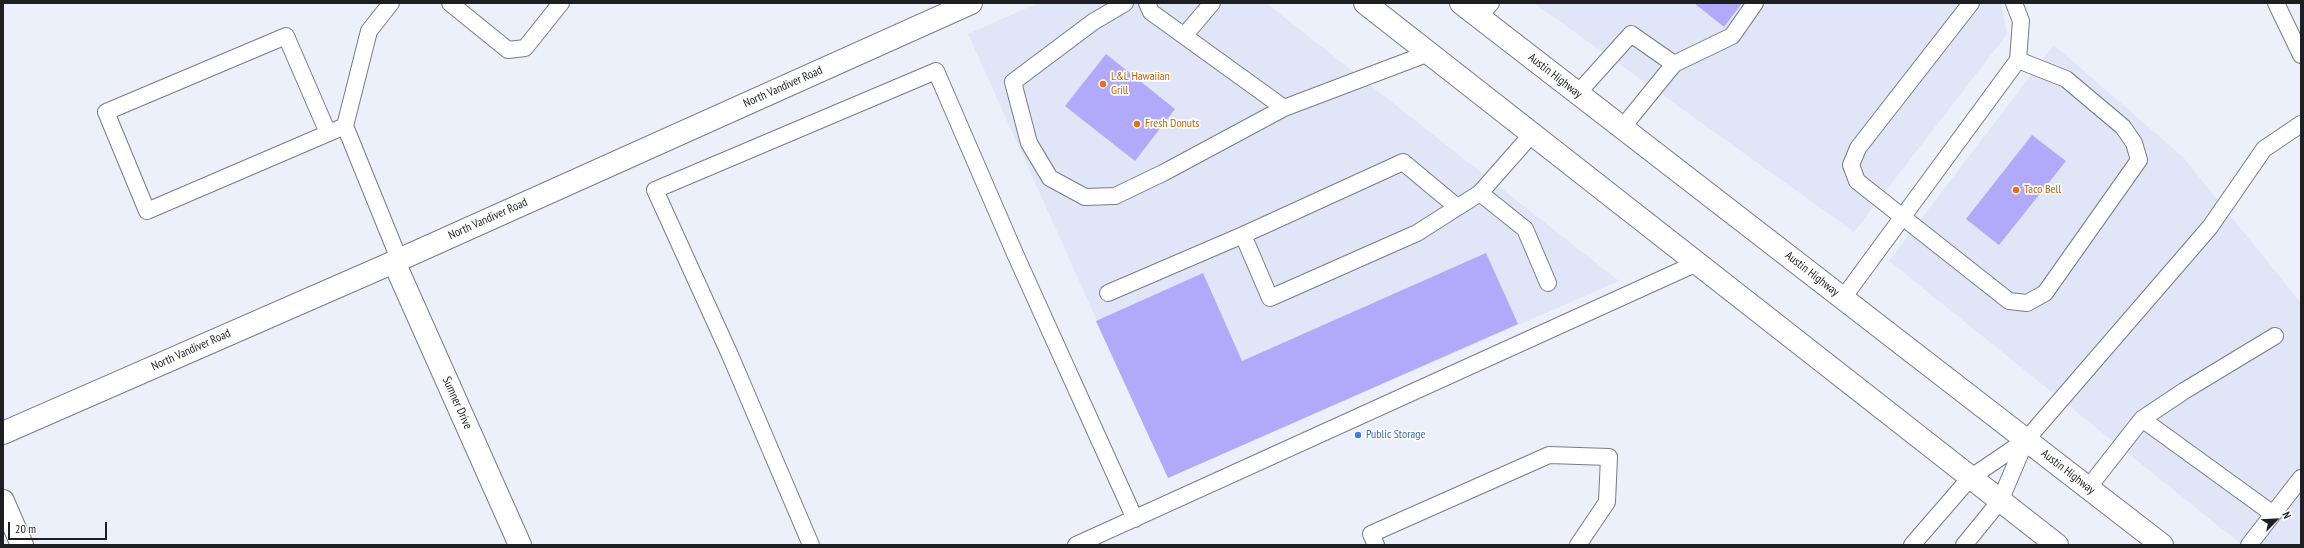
<!DOCTYPE html>
<html>
<head>
<meta charset="utf-8">
<style>
  body { margin:0 }
  #map { position:relative; width:2304px; height:548px; overflow:hidden; background:#ecf0fa; font-family:"PT Sans Narrow",sans-serif }
  canvas { display:block }
  .frame { position:absolute; inset:0; border:4px solid #1d1f22; pointer-events:none }
  .north { position:absolute; left:2256px; top:500px; width:40px; height:40px; -webkit-text-stroke:3px #fff; paint-order:stroke; rotate:66deg; font-size:11px; font-weight:700; line-height:16px; text-align:center; color:#1d1f22 }
  .north::after { content:''; display:block; margin:auto; width:14px; height:18px; background:#1d1f22; clip-path:polygon(50% 0,100% 100%,50% 72%,0 100%) }
  .scale { position:absolute; left:8px; top:522px; width:99px; height:18px; box-sizing:border-box; border:2px solid #1d1f22; border-top:0; padding-left:5px; font-size:12px; line-height:14px; white-space:nowrap; color:#1d1f22; -webkit-text-stroke:3px #fff; paint-order:stroke }
</style>
</head>
<body>
<div id="map">
<canvas width="2304" height="548"></canvas>
<div class="frame"></div>
<div class="north">N</div>
<div class="scale">20 m</div>
</div>
<script>
const ctx = document.querySelector('canvas').getContext('2d');
ctx.lineJoin = 'round';
function fill(path, color) { ctx.fillStyle = color; ctx.fill(path, 'evenodd'); }
const shape = rows => new Path2D(rows.map(r => 'M' + r).join(''));
function stroke(path, color, width, dash) { ctx.strokeStyle = color; ctx.lineWidth = width; ctx.lineCap = dash ? 'butt' : 'round'; ctx.setLineDash(dash || []); ctx.stroke(path); }
function label(font, color, halo, rows, align = 'center') {
  ctx.font = font + ' "PT Sans Narrow",sans-serif'; ctx.lineWidth = 3.5; ctx.setLineDash([]); ctx.textBaseline = 'middle'; ctx.strokeStyle = halo; ctx.fillStyle = color; for (const [text, x, y, turn = 0] of rows) {
    ctx.save(); ctx.translate(x, y); ctx.rotate((+turn || 0) * Math.PI / 180); ctx.textAlign = isNaN(turn) ? turn : align; if (halo) ctx.strokeText(text, 0, 0); ctx.fillText(text, 0, 0); ctx.restore();
  }
}
fill(shape([
  [1038,3,1266,3,1619,281,1168,478,968,34],
  [1534,3,2001,3,2007,34,1854,232],
  [2054,45,2183,157,2301,303,2301,545,2242,545,1889,261]
]), '#e0e6f7');
fill(shape([
  [1694,3,1742,3,1724,27],
  [1106,54,1175,109,1135,161,1065,106],
  [2032,135,2066,161,1999,245,1966,219],
  [1486,253,1518,324,1168,478,1096,321,1203,273,1242,361]
]), '#b1a9f9');
const service = shape([
  [391,3,369,31,345,126,399,259],
  [450,3,508,50,525,48,561,3],
  [1125,3,1093,22,1013,82,1029,143,1050,178,1085,197,1115,196,1163,173,1284,108],
  [1147,3,1151,12,1284,108,1429,53],
  [1971,3,1858,148,1851,165,1857,181,2009,301,2027,303,2045,293,2139,160,2134,143,2123,127,2066,79,2018,60],
  [2276,3,2301,55],
  [1479,17,1491,3],
  [1184,36,1212,3],
  [1578,93,1631,34,1674,64],
  [1622,128,1674,64,1732,36,1755,3],
  [328,133,286,36,106,112,147,211,345,126],
  [1532,134,1480,193,1525,229,1548,283],
  [1243,235,1403,162,1457,207],
  [1108,293,1243,235,1270,298,1417,233,1480,193],
  [1843,298,2018,60,2021,21,2014,3],
  [2142,419,2184,391,2275,336],
  [2088,488,2142,419,2273,514],
  [811,545,730,355,655,190,936,71,1016,256,1135,519],
  [1076,545,1697,263],
  [1376,545,1371,534,1549,455,1609,457,1607,502,1578,545],
  [1912,545,1970,478,2026,440,2210,227,2264,149,2301,124],
  [1964,545,2000,501,2026,440],
  [2249,545,2301,478]
]);
const minor = shape([
  [394,262,520,545],
  [3,501,22,545]
]);
const tertiary = shape([
  [3,433,394,262,971,3]
]);
const primary = shape([
  [1365,3,2057,545],
  [1461,3,2162,545]
]);
stroke(service, '#797c85', 18);
stroke(minor, '#797c85', 24);
stroke(tertiary, '#797c85', 24);
stroke(primary, '#797c85', 24);
stroke(service, '#fff', 16);
stroke(minor, '#fff', 22);
stroke(tertiary, '#fff', 22);
stroke(primary, '#fff', 22);
for (const [x, y, r, color] of [
  [1103,84,4,"#e8710a"],
  [1137,124,4,"#e8710a"],
  [2016,190,4,"#e8710a"],
  [1358,435,4,"#3f7fe0"]
]) { const dot = new Path2D(); dot.arc(x, y, r, 0, 2 * Math.PI); ctx.fillStyle = color; ctx.fill(dot); stroke(dot, '#fff', 1.5); }
label('12px', '#1d1f22', '#fff', [
  ["Austin Highway",1555,76,38],
  ["North Vandiver Road",783,87,-24],
  ["North Vandiver Road",488,219,-24],
  ["Austin Highway",1812,274,38],
  ["North Vandiver Road",191,350,-24],
  ["Sumner Drive",457,403,66],
  ["Austin Highway",2068,472,38]
]);
label('12px', '#c56008', '#fff', [
  ["L&L Hawaiian",1111,77],
  ["Grill",1111,91],
  ["Fresh Donuts",1145,124],
  ["Taco Bell",2024,190]
], 'left');
label('12px', '#366cbe', '#fff', [
  ["Public Storage",1366,435]
], 'left');
</script>
</body>
</html>
